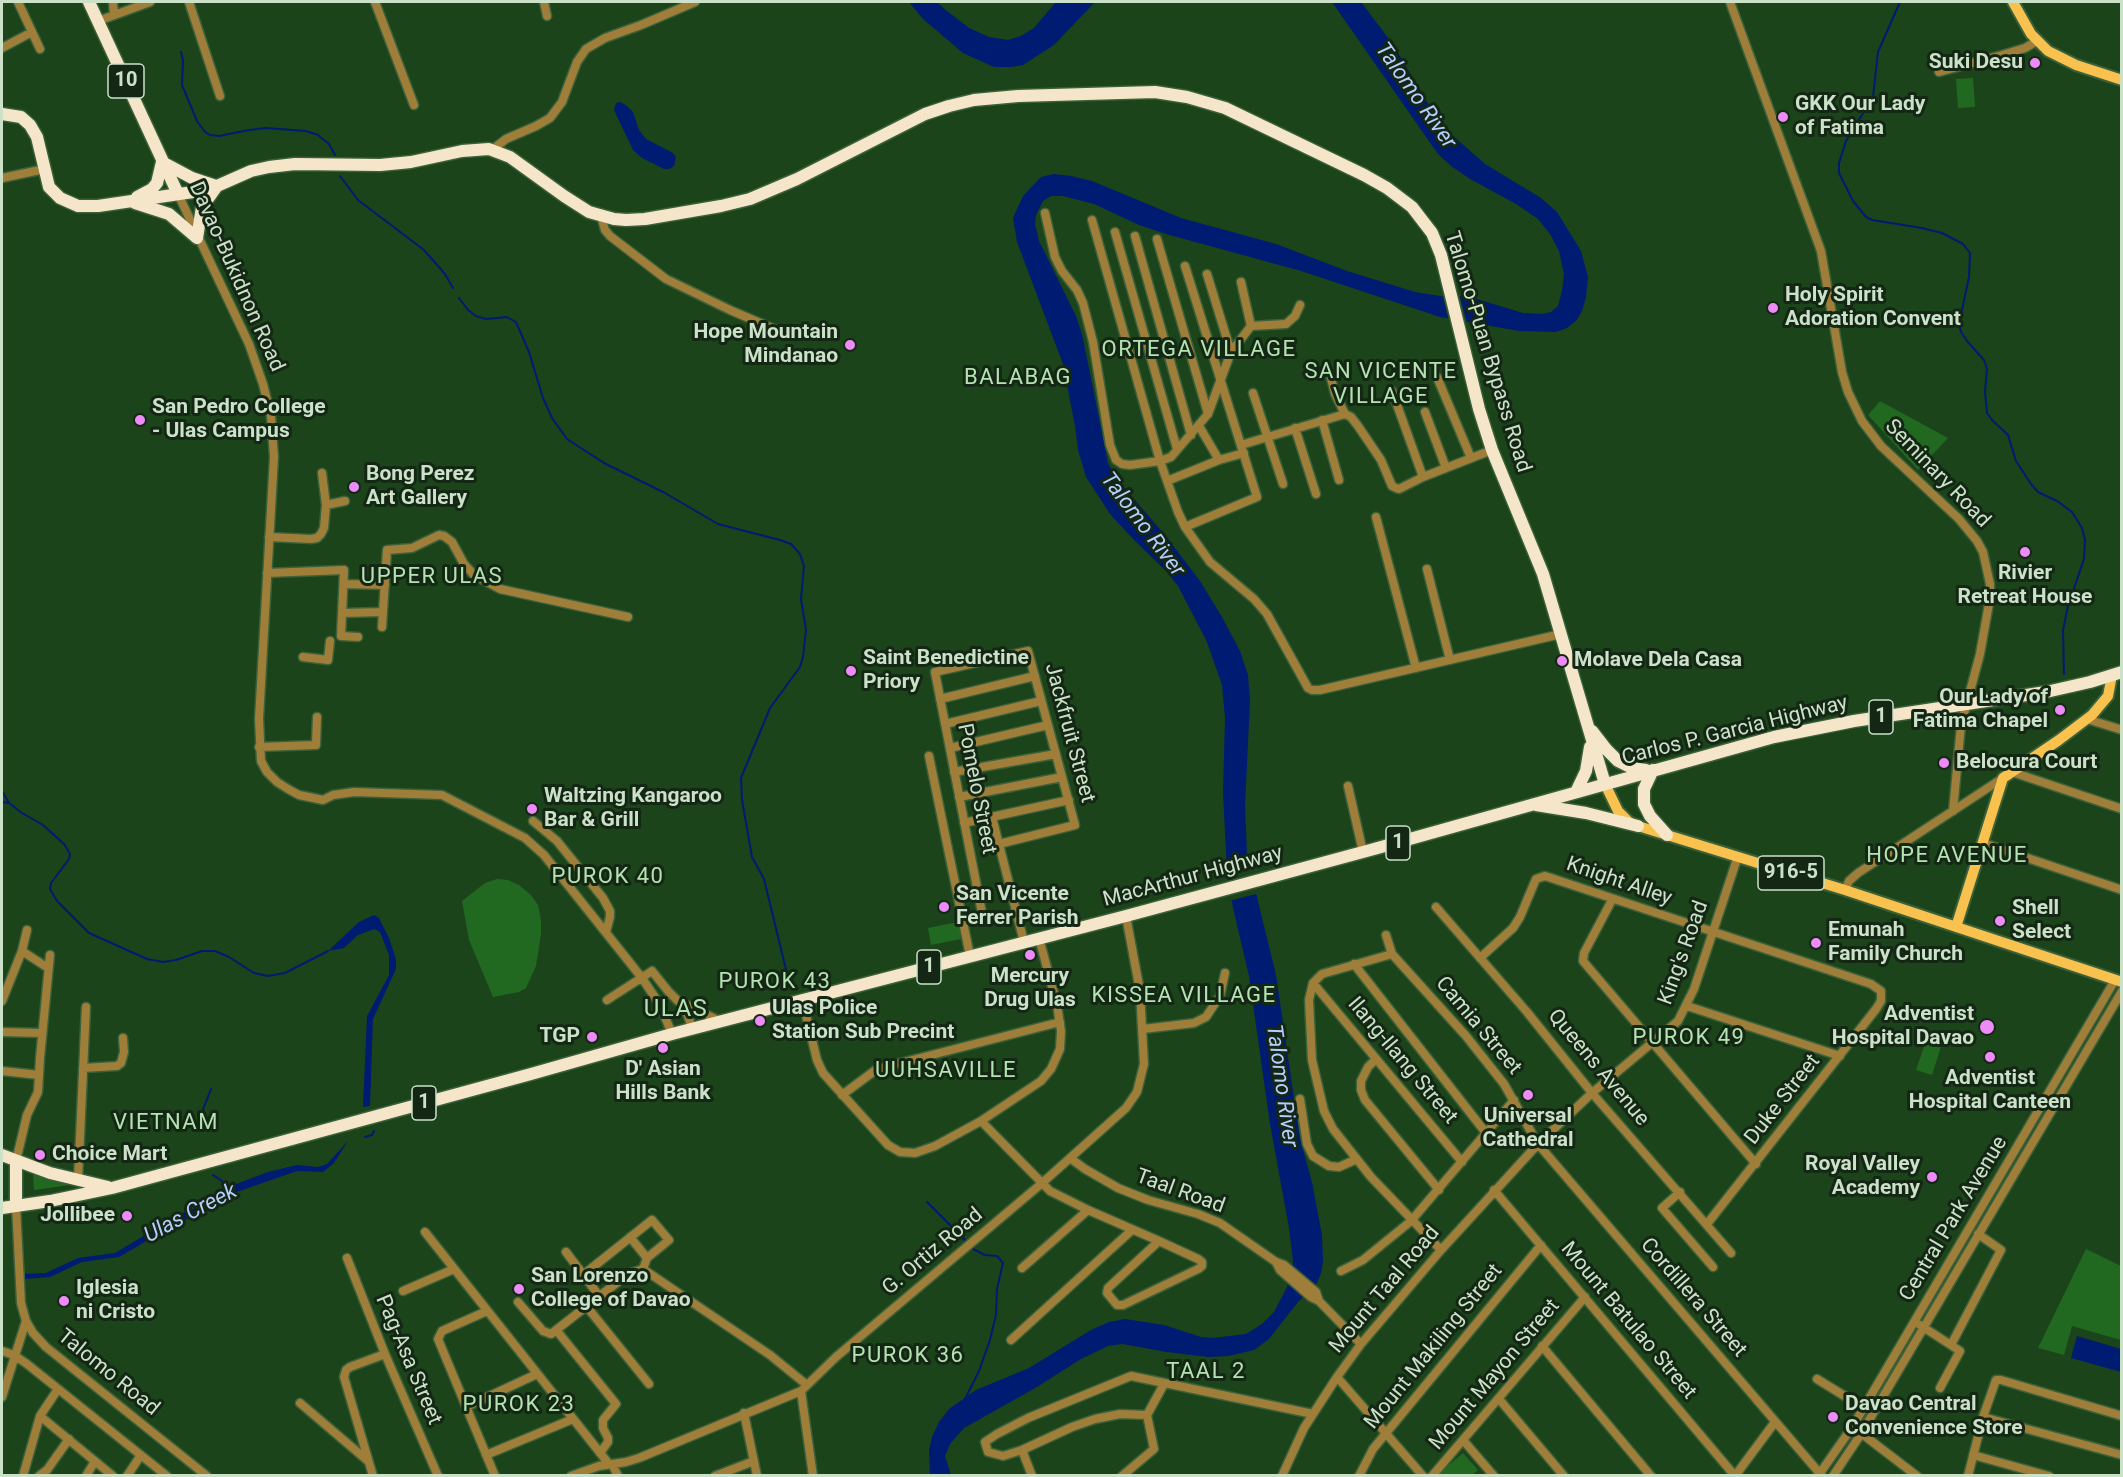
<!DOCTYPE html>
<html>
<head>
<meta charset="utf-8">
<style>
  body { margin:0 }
  #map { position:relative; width:2123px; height:1477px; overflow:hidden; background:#1b441a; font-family:Roboto,sans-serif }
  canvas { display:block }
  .frame { position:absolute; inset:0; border:3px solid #cbe2c9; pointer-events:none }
</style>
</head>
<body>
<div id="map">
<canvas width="2123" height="1477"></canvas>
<div class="frame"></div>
</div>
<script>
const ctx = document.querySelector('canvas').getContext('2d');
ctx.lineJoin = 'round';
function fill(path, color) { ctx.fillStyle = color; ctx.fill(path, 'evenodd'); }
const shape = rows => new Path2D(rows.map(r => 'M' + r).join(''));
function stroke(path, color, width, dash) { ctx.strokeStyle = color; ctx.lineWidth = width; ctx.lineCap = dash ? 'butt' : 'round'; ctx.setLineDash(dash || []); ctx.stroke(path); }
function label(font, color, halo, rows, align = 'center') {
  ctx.font = font + ' Roboto,sans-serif'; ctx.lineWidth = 6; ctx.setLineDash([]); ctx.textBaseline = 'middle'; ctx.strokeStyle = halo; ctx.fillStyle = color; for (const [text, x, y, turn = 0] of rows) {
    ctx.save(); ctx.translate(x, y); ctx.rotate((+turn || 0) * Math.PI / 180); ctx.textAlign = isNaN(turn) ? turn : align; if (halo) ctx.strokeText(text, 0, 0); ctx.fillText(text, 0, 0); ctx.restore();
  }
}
fill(shape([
  [1973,78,1975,107,1958,108,1956,79],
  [1880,401,1948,438,1918,470,1868,415],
  [497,879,508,880,519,885,531,895,538,905,541,920,541,934,536,966,526,988,519,992,493,997,469,940,462,901,485,883],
  [958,922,961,939,931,945,928,928],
  [1928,1035,1943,1040,1932,1075,1916,1070],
  [33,1174,51,1180,70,1185,34,1190],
  [2086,1249,2121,1266,2121,1340,2072,1326,2064,1355,2038,1348],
  [1463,1453,1478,1470,1472,1475,1437,1475]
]), '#216921');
fill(shape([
  [909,2,937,2,947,11,969,28,989,37,1008,40,1021,36,1034,28,1056,2,1095,2,1054,45,1023,65,1011,67,994,67,963,53,923,19],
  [1332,2,1361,2,1392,43,1432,110,1451,134,1485,164,1541,198,1557,212,1581,251,1588,277,1586,297,1582,311,1577,320,1567,328,1556,332,1519,331,1440,317,1301,271,1166,234,1139,225,1094,204,1063,196,1051,196,1043,201,1036,215,1035,224,1039,241,1076,316,1082,334,1108,463,1115,477,1165,535,1200,581,1222,617,1240,651,1248,675,1250,701,1245,805,1247,856,1276,975,1300,1139,1312,1182,1322,1235,1323,1262,1321,1273,1316,1285,1298,1302,1269,1339,1254,1350,1228,1356,1208,1357,1167,1352,1122,1344,1108,1346,1081,1359,1037,1387,964,1428,950,1444,945,1456,951,1475,930,1475,929,1450,932,1437,939,1422,949,1409,976,1390,1029,1368,1091,1330,1109,1322,1125,1319,1164,1325,1201,1337,1213,1338,1246,1334,1262,1324,1274,1312,1287,1287,1293,1262,1289,1228,1270,1124,1249,976,1233,908,1227,872,1223,793,1225,718,1222,685,1207,642,1178,586,1166,571,1135,541,1110,514,1086,477,1078,450,1075,426,1063,364,1017,242,1013,218,1023,196,1041,177,1054,174,1071,176,1092,181,1181,218,1276,244,1347,271,1415,292,1446,297,1467,296,1523,313,1543,314,1551,312,1558,306,1562,291,1564,274,1559,251,1550,234,1538,219,1516,204,1470,179,1451,166,1438,154],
  [620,102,627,106,633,112,639,130,646,139,673,153,676,157,674,166,669,169,664,169,642,158,633,150,614,110,616,103],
  [374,915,379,918,389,938,396,959,396,969,373,1019,370,1106,363,1107,367,1016,389,975,389,955,380,932,374,929,358,935,344,948,328,951,359,922],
  [348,1141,334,1163,323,1172,297,1171,231,1194,209,1208,171,1227,119,1257,82,1262,50,1277,25,1279,24,1274,46,1273,78,1258,115,1253,184,1212,203,1205,223,1189,268,1172,297,1165,318,1167,327,1164],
  [2077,1336,2121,1349,2121,1372,2071,1358]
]), '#001b72');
fill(shape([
  [1442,293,1459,293,1468,327,1449,322],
  [1253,868,1260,893,1229,901,1224,876]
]), '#1b441a');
stroke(shape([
  [1900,2,1878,52,1873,97,1846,141,1839,163,1839,173,1853,201,1866,217,1872,220,1922,228,1942,233,1963,244,1970,253,1969,277,1959,324,1961,332,1967,341,1984,360,1987,369,1985,392,1987,413,1992,420,2008,435,2016,461,2031,484,2038,492,2057,501,2072,512,2082,528,2085,540,2084,559,2068,606,2063,630,2064,674],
  [181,52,183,60,182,85,197,121,205,132,210,135,219,136,249,130,266,128,306,131,318,135,329,144,335,155],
  [340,176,358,200,424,250,445,274,453,288],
  [459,298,468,310,476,316,486,319,507,317,516,322,529,352,543,398,552,418,567,439,604,463,665,493,718,524,780,540,791,544,800,554,804,566,801,599,806,630,803,657,800,667,770,708,741,778,742,800,752,857,764,879,789,982],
  [2,791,9,803,22,813,43,825,64,844,70,854,69,859,51,883,50,889,57,901,89,933,147,959,163,962,176,960,202,951,215,951,229,957,254,973,268,976,285,973,328,951],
  [2,802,9,803],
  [202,1112,211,1089],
  [365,1137,372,1135,374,1131],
  [213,1175,231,1187],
  [927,1202,966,1241],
  [965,1399,979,1371,990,1340,996,1315,997,1289,1003,1263,997,1256,985,1255,973,1249]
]), '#001b72', 2);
const minor = shape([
  [18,2,40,49],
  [113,2,114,15],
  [189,2,220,96],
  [375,2,414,105],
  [544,2,547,16],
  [1730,2,1821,251,1842,372,1848,392,1862,421,1881,446,1959,519,1977,541,1983,552,1990,584,1990,598,1980,654,1961,725,1953,811],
  [98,21,150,2],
  [2,48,32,32],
  [1939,72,2002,55,2025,48,2037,41],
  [493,149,506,139,536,126,550,118,562,102,577,62,586,49,605,38,641,25,695,2],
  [2,178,45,169],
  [178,194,249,344,263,384,271,416,274,457,259,719,261,761,267,772,277,782,288,789,299,795,323,800,333,795,354,792,442,795,525,838,544,855,642,978,660,1005,672,1034],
  [1045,213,1055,257,1062,271,1077,290,1083,303,1093,342,1110,445,1116,460,1122,464,1130,465,1160,461,1171,457,1208,414,1231,352,1251,326,1241,282],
  [601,216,605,230,610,236,666,279,730,310,788,335],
  [1092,220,1160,461,1178,512,1185,527,1210,562,1254,599,1267,614,1308,688,1312,690,1320,690,1561,634],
  [1115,232,1177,449],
  [1135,236,1191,435],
  [1157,239,1208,414],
  [1185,266,1257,497,1185,527],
  [1207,274,1231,352],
  [1251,326,1286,324,1295,316,1300,305],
  [1437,377,1471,458],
  [1331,378,1335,394,1345,414,1351,417,1358,426,1381,460,1392,486,1396,488,1399,489,1423,477,1492,450],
  [1392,391,1423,477],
  [1253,393,1283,484],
  [1425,412,1446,468],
  [1322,420,1339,480],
  [1199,426,1219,460],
  [1295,428,1316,494],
  [1241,445,1345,414],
  [1167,481,1219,460,1244,453],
  [326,505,345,501],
  [1376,517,1416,668],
  [269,537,311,539,317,538,321,534,324,528,326,505,322,473],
  [1427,569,1450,660],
  [267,573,344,570,341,636,358,637],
  [344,584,385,585],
  [342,613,383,612],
  [382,627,387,550,412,548,439,535,444,536,452,542,464,564,474,575,500,589,628,617],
  [303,657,328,660,330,641],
  [940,699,1035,676],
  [2087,719,2122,730],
  [945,724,1041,701],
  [259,747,316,745,317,717],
  [950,748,1048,725],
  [929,756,970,956],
  [954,772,1056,754],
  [2012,772,2122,809],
  [1348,786,1363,852],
  [959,797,1062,777],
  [992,817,1024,942],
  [533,821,557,841,603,898,610,911,610,917,606,932],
  [964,823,1069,800],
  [1983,843,2122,890],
  [1845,890,1849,881,1858,873,2003,778],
  [1612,900,1584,953,1583,961,1756,1164],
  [1436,907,1527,1012,1592,1093,1731,1253],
  [982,913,935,672,1028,651,1075,825,999,844],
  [1386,935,1392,954,1466,1036,1504,1084,1538,1144,1822,1476],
  [22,951,48,968],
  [1392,954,1322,974,1313,983,1309,1000,1312,1060,1324,1111,1333,1129,1371,1177,1441,1250],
  [1480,958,1513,928,1520,917,1536,879,1545,876,1871,984,1881,991,1881,1001,1876,1009,1707,1224],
  [1354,964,1486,1133],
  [1313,983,1462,1162],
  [802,999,817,1060,823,1073,888,1145,900,1152,915,1153,935,1146,981,1121,1041,1081,1051,1069,1060,1049,1061,1031,1057,1005,1039,938],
  [607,1000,652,971,668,991,678,1001,720,1021],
  [2,1001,22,951,27,930],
  [681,1003,687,1013,692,1028],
  [1687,1006,1840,1056],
  [1143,1029,1194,1023,1206,1017,1220,996,1225,973],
  [2,1032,42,1033],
  [1376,1059,1368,1067,1361,1081,1361,1090,1365,1100,1439,1190],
  [83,1068,117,1066,121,1063,124,1052,123,1038],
  [2,1071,39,1075],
  [842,1095,877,1069,1060,1022],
  [1300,1099,1307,1144,1313,1156,1329,1166,1339,1167,1357,1159],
  [981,1121,1050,1191,1088,1210,1159,1241,1198,1259,1202,1262,1202,1266,1198,1269,1123,1305,1117,1305,1107,1293,1108,1288,1159,1241],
  [1070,1158,1085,1169,1118,1188,1148,1200,1198,1214,1220,1223,1276,1262,1284,1265,1316,1292,1319,1301],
  [16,1161,27,1115,38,1092,40,1058,50,955],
  [78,1180,86,1007],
  [1494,1190,1735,1476],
  [1680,1192,1662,1208,1713,1267],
  [16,1206,21,1303,26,1321,33,1333,46,1347,207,1476],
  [425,1232,609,1464],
  [630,1237,647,1258],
  [566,1252,600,1297],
  [347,1258,385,1354,438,1476],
  [1276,1262,1280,1270,1311,1297,1319,1301,1361,1344],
  [1022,1268,1088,1210],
  [1341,1271,1363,1260,1411,1221,1514,1100],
  [583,1275,652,1220,669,1240,647,1258,643,1269],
  [403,1291,454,1269],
  [518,1302,543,1331,551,1334,628,1274,643,1269,770,1355,807,1385],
  [587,1307,649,1384],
  [487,1311,442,1331,438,1339,495,1476],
  [1920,1325,1960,1351,1940,1388],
  [557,1331,616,1404,603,1420,603,1428,608,1438,608,1442,600,1453],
  [1011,1340,1132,1230],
  [1951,1345,2001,1250,1978,1234],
  [1542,1346,1651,1476],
  [2,1351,14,1355,27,1364,167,1476],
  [1337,1377,1423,1476],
  [1817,1379,1864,1408],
  [801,1391,813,1476],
  [2,1397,26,1321],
  [1499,1399,1564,1476],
  [300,1403,368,1461],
  [466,1407,537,1374],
  [744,1413,757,1476],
  [1147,1415,1120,1414,1095,1419,1072,1427,1022,1450,1003,1456,988,1452,985,1442,997,1434,1028,1418,1131,1376,1313,1414],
  [40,1416,113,1476],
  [1983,1417,2122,1455],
  [1857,1430,1917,1476],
  [1463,1440,1494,1476],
  [1022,1450,1032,1476],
  [486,1455,573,1419],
  [1973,1455,2049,1476],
  [612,1464,618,1476],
  [23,1476,40,1416,58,1389],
  [39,1476,47,1470,69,1439],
  [86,1476,95,1461],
  [127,1476,141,1455],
  [373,1476,344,1377,346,1370,350,1367,385,1354],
  [571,1476,599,1466,626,1462,639,1458,801,1391,836,1357,1041,1184,1126,1108,1137,1092,1144,1064,1140,991,1126,916],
  [715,1476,754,1461],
  [1122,1476,1154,1449,1147,1415,1164,1384],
  [1282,1476,1304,1428,1337,1377,1361,1344,1441,1250,1538,1144,1592,1093,1678,1021,1694,989,1738,856],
  [1359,1476,1373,1449,1541,1245],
  [1432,1476,1585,1297],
  [1735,1476,1775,1422],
  [1818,1476,1853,1426,2115,980],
  [1833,1476,1861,1434,2122,991],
  [1968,1476,1983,1417,1996,1380,2001,1380,2122,1416]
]);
const major = shape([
  [2013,2,2031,34,2048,51,2076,65,2122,80],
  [1605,784,1618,811,1629,822,1638,826,1845,890,2122,982],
  [1956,927,2003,778,2059,740,2092,715,2108,696,2112,675]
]);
const highway = shape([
  [89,2,178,194],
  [2,114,21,117,30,125,37,137,49,187,60,198,78,206,98,206,193,192,217,186,251,171,269,167,295,164,380,165,411,162,462,151,489,149,510,157,564,196,589,212,614,219,626,220,645,219,721,206,750,199,797,179,925,114,949,106,974,100,1018,96,1155,92,1187,97,1225,108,1364,175,1387,188,1412,207,1432,233,1441,255,1479,409,1492,450,1543,574,1605,784],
  [162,162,192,178,216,186],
  [137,197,152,189,157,183,162,162],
  [135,203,169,214,197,238],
  [197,238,202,207,217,186],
  [1592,731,1606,749,1618,761,1632,768,1646,770],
  [1653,770,1644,789,1644,804,1650,816,1667,835],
  [1576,792,1586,771,1590,747],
  [1536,805,1586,813,1638,826],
  [2,1155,50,1173,108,1187],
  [16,1161,16,1206],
  [2,1208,50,1201,112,1188,531,1074,672,1034,1126,916,1374,849,1774,737,1854,721,2046,692,2090,682,2122,672]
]);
stroke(minor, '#3b603a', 11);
stroke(major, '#3b603a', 14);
stroke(highway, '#3b603a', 15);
stroke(minor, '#9f7e3a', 8);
stroke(major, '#f9c24f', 10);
stroke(highway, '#f6e6c9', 12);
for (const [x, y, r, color] of [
  [2035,63,6,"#ed8cf9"],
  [1783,117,6,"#ed8cf9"],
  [1773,308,6,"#ed8cf9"],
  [850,345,6,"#ed8cf9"],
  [140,420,6,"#ed8cf9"],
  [354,487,6,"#ed8cf9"],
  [2025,552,6,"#ed8cf9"],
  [1562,661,6,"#ed8cf9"],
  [851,671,6,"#ed8cf9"],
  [2060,710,6,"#ed8cf9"],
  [1944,763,6,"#ed8cf9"],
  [532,809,6,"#ed8cf9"],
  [944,907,6,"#ed8cf9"],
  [2000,921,6,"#ed8cf9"],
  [1816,943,6,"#ed8cf9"],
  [1030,955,6,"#ed8cf9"],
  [760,1021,6,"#ed8cf9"],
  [1987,1027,8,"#ed8cf9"],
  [592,1037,6,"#ed8cf9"],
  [663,1048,6,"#ed8cf9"],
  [1990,1057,6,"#ed8cf9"],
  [1528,1095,6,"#ed8cf9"],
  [40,1155,6,"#ed8cf9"],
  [1932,1177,6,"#ed8cf9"],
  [127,1216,6,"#ed8cf9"],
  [519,1289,6,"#ed8cf9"],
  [64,1301,6,"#ed8cf9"],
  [1833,1417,6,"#ed8cf9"]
]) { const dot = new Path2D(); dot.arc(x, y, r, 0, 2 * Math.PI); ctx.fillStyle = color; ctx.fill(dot); stroke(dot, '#142614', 2); }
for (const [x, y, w] of [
  [126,81,36],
  [1881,717,24],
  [1398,843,24],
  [1791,873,66],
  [929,967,24],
  [424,1103,24]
]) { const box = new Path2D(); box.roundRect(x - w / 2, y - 17, w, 34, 4.5); ctx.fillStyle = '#142614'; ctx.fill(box); stroke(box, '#cbe2c9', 1.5); }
label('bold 20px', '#cbe2c9', null, [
  ["10",126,81],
  ["1",1881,717],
  ["1",1398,843],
  ["916-5",1791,873],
  ["1",929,967],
  ["1",424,1103]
]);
label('bold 21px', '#cbe2c9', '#142614', [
  ["Suki Desu",2023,63,"right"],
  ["GKK Our Lady",1795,105],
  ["of Fatima",1795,129],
  ["Holy Spirit",1785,296],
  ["Adoration Convent",1785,320],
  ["Hope Mountain",838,333,"right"],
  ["Mindanao",838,357,"right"],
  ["San Pedro College",152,408],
  ["- Ulas Campus",152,432],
  ["Bong Perez",366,475],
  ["Art Gallery",366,499],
  ["Rivier",2025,574,"center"],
  ["Retreat House",2025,598,"center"],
  ["Saint Benedictine",863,659],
  ["Priory",863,683],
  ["Molave Dela Casa",1574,661],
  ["Our Lady of",2048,698,"right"],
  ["Fatima Chapel",2048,722,"right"],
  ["Belocura Court",1956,763],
  ["Waltzing Kangaroo",544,797],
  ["Bar & Grill",544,821],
  ["San Vicente",956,895],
  ["Ferrer Parish",956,919],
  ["Shell",2012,909],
  ["Select",2012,933],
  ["Emunah",1828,931],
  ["Family Church",1828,955],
  ["Mercury",1030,977,"center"],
  ["Drug Ulas",1030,1001,"center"],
  ["Ulas Police",772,1009],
  ["Station Sub Precint",772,1033],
  ["Adventist",1974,1015,"right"],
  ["Hospital Davao",1974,1039,"right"],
  ["TGP",580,1037,"right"],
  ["D' Asian",663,1070,"center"],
  ["Hills Bank",663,1094,"center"],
  ["Adventist",1990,1079,"center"],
  ["Hospital Canteen",1990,1103,"center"],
  ["Universal",1528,1117,"center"],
  ["Cathedral",1528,1141,"center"],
  ["Choice Mart",52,1155],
  ["Royal Valley",1920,1165,"right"],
  ["Academy",1920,1189,"right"],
  ["Jollibee",115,1216,"right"],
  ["San Lorenzo",531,1277],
  ["College of Davao",531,1301],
  ["Iglesia",76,1289],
  ["ni Cristo",76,1313],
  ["Davao Central",1845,1405],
  ["Convenience Store",1845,1429]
], 'left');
label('21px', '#cbe2c9', '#142614', [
  ["Davao-Bukidnon Road",236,277,66],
  ["Talomo-Puan Bypass Road",1487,352,73],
  ["Seminary Road",1937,474,46],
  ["Carlos P. Garcia Highway",1735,731,-14],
  ["Jackfruit Street",1069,733,75],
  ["Pomelo Street",976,789,79],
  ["MacArthur Highway",1193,877,-15],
  ["Knight Alley",1619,882,19],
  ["King's Road",1684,953,-70],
  ["Camia Street",1478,1026,50],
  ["Ilang-Ilang Street",1402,1061,50],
  ["Queens Avenue",1598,1068,50],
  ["Duke Street",1783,1100,-52],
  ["Taal Road",1180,1192,20],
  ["Central Park Avenue",1954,1219,-59],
  ["G. Ortiz Road",933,1252,-40],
  ["Mount Taal Road",1385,1290,-50],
  ["Cordillera Street",1693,1298,49],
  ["Mount Batulao Street",1628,1321,50],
  ["Mount Makiling Street",1434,1347,-51],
  ["Pag-Asa Street",408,1360,67],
  ["Talomo Road",108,1373,39],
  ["Mount Mayon Street",1495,1375,-50]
]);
label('italic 22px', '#b5cefe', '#142614', [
  ["Talomo River",1415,96,55],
  ["Talomo River",1142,525,53],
  ["Talomo River",1281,1086,82],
  ["Ulas Creek",191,1214,-28]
]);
ctx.letterSpacing = '1.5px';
label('22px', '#b4e3b1', '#142614', [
  ["ORTEGA VILLAGE",1199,350],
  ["SAN VICENTE",1381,372],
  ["VILLAGE",1381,397],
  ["BALABAG",1018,378],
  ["UPPER ULAS",432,577],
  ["HOPE AVENUE",1947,856],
  ["PUROK 40",608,877],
  ["PUROK 43",775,982],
  ["KISSEA VILLAGE",1184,996],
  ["PUROK 49",1689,1038],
  ["UUHSAVILLE",946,1071],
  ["VIETNAM",166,1123],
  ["PUROK 36",908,1356],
  ["TAAL 2",1206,1372],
  ["PUROK 23",519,1405]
]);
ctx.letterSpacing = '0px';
ctx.letterSpacing = '1.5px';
label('24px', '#b4e3b1', '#142614', [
  ["ULAS",676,1010]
]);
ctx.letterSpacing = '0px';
</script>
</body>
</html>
